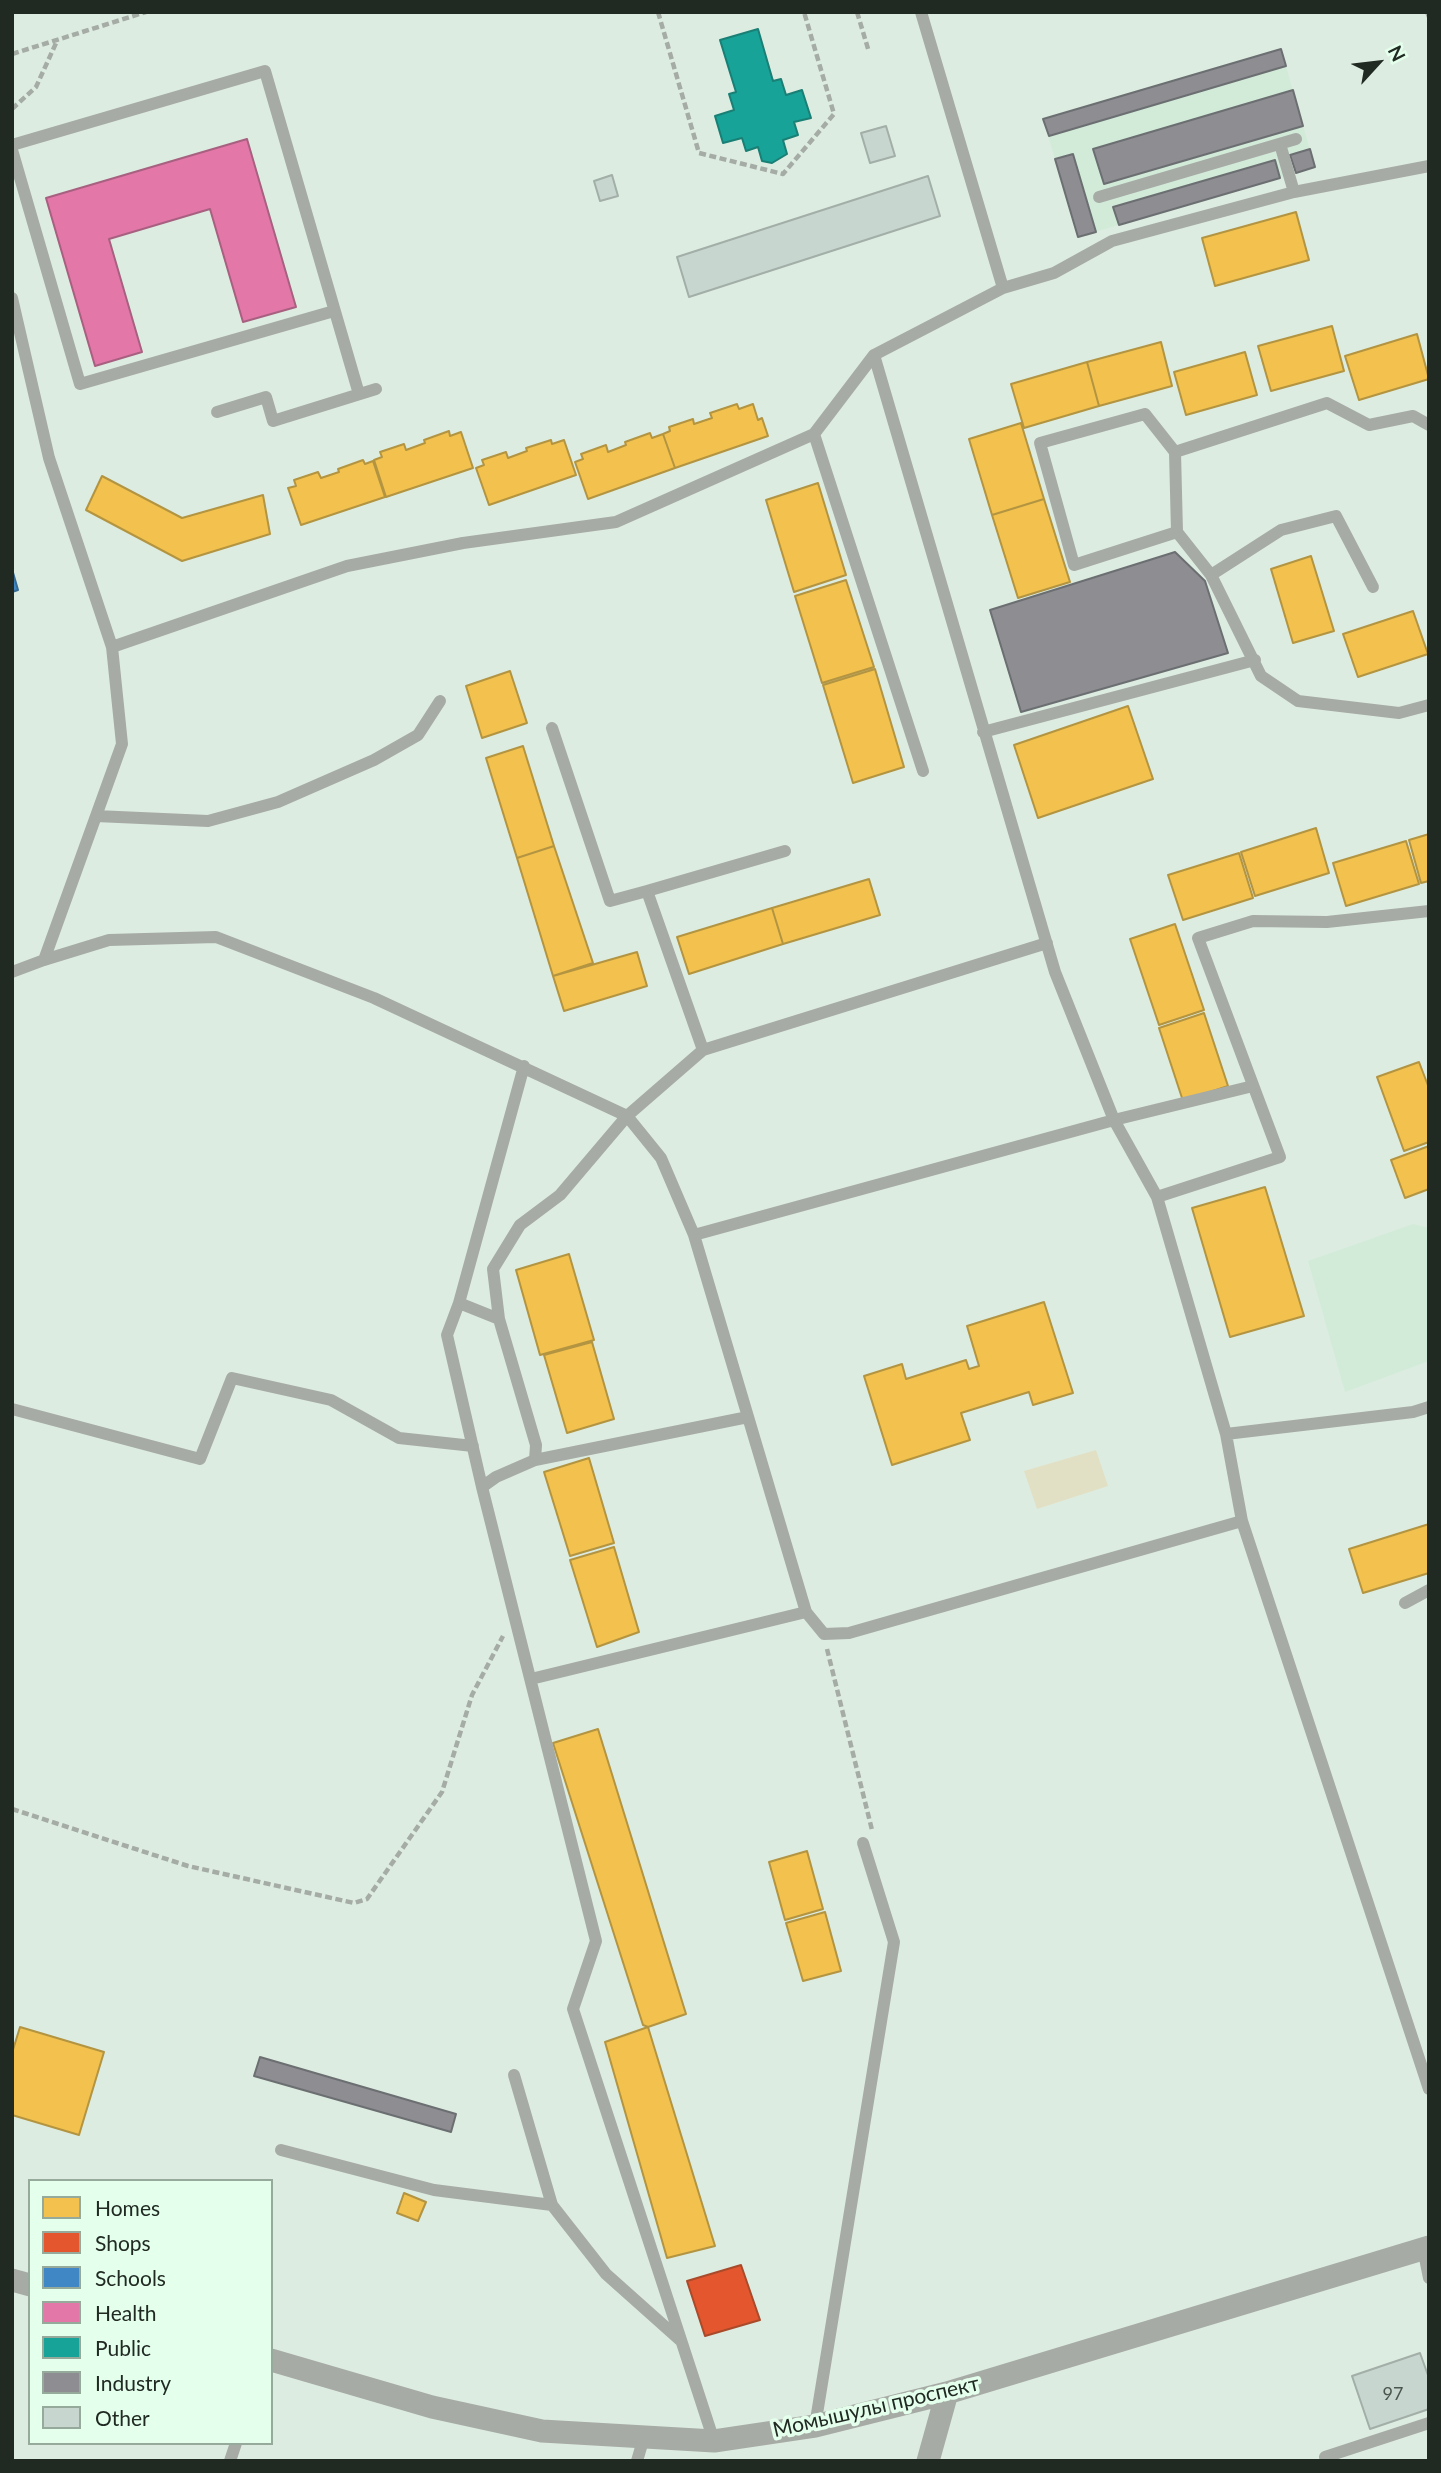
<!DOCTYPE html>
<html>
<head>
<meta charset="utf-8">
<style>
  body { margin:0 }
  #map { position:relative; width:1441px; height:2473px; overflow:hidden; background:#ddece1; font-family:Lato,sans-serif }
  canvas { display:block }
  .frame { position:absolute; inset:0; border:14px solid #202a23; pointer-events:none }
  .legend { position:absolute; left:28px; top:2179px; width:245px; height:266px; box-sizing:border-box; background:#e4ffeb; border:2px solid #96aa9b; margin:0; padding:9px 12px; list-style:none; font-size:21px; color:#202a23 }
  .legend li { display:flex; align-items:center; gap:14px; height:35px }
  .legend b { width:35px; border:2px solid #96aa9b }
  .north { position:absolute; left:1343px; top:28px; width:70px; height:70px; -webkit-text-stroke:5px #e4ffeb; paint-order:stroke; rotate:63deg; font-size:19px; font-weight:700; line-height:28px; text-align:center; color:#202a23 }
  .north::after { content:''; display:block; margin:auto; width:24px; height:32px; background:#202a23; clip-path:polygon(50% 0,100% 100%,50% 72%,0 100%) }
</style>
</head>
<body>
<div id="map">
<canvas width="1441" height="2473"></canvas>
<div class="frame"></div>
<ul class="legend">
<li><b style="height:19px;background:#f2c14e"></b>Homes</li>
<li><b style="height:19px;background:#e4572e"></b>Shops</li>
<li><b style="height:19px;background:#3f88c5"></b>Schools</li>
<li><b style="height:19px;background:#e377a8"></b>Health</li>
<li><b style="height:19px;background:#17a398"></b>Public</li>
<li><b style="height:19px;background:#8d8d92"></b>Industry</li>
<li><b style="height:19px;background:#c8d6d0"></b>Other</li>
</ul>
<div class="north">N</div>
</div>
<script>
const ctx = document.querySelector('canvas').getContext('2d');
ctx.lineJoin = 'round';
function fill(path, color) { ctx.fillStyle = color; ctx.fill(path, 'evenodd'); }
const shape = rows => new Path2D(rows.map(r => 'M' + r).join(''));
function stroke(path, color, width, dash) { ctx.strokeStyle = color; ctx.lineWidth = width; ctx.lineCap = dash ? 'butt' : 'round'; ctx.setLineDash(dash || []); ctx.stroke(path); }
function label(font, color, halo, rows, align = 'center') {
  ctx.font = font + ' Lato,sans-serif'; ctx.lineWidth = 7; ctx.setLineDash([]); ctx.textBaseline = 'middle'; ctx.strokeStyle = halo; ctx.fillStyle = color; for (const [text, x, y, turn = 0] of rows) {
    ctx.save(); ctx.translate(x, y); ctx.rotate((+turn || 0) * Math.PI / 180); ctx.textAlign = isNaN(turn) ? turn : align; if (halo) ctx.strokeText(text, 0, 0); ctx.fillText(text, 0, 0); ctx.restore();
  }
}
fill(shape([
  [1281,49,1315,167,1078,237,1043,119],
  [1413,1224,1429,1228,1429,1361,1345,1392,1308,1261]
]), '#d2ebd9');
fill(shape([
  [1096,1450,1108,1486,1037,1509,1024,1471]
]), '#e2e0c4');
const homes = shape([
  [1296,212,1309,260,1215,286,1202,238,1296,212],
  [1332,326,1344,371,1271,391,1258,346,1332,326],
  [1417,334,1429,379,1359,400,1345,356,1417,334],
  [1161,342,1172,386,1099,406,1087,362,1161,342],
  [1245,352,1257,395,1186,415,1174,372,1245,352],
  [1087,362,1099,406,1024,428,1011,384,1087,362],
  [737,404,739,409,753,404,758,420,762,418,768,436,675,468,663,434,670,431,669,427,693,419,694,424,712,418,710,413,737,404],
  [1021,423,1044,499,992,515,969,439,1021,423],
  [449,431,450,436,461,432,473,468,386,497,374,460,382,457,380,452,404,444,406,450,425,443,424,440,449,431],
  [650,433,652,438,663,434,675,468,588,499,575,462,583,459,581,454,606,445,608,452,626,445,625,442,650,433],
  [551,440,552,444,564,440,576,475,489,505,476,468,484,465,482,460,506,452,508,458,527,451,526,448,551,440],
  [363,460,365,464,373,461,385,497,301,525,288,488,296,486,294,480,318,472,321,478,339,472,338,469,363,460],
  [102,476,182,518,263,495,270,534,182,561,86,510,102,476],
  [818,483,846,575,794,592,766,500,818,483],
  [1044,499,1070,582,1018,598,992,515,1044,499],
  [1311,556,1334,631,1293,643,1271,569,1311,556],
  [846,580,874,667,822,683,795,596,846,580],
  [1413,611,1428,654,1358,677,1343,634,1413,611],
  [875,669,904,767,853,783,823,685,875,669],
  [510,671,527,723,482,738,466,686,510,671],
  [1128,706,1153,779,1038,818,1014,745,1128,706],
  [523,746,554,846,517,858,486,758,523,746],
  [1316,828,1329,873,1255,896,1241,852,1316,828],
  [1429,834,1429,881,1421,883,1409,840,1429,834],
  [1406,841,1419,884,1346,906,1333,863,1406,841],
  [554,846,593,963,553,976,517,858,554,846],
  [1239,853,1253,898,1183,920,1168,875,1239,853],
  [869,879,880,915,783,944,772,908,869,879],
  [772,908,783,944,689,974,677,937,772,908],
  [1175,924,1204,1010,1159,1025,1130,939,1175,924],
  [637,952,647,986,564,1011,553,976,637,952],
  [1204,1013,1228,1086,1183,1101,1159,1028,1204,1013],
  [1419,1062,1429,1088,1429,1142,1404,1151,1377,1077,1419,1062],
  [1429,1146,1429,1189,1405,1198,1391,1160,1429,1146],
  [1265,1187,1304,1316,1230,1337,1192,1208,1265,1187],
  [569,1254,594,1340,540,1355,516,1270,569,1254],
  [1044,1302,1073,1393,1033,1405,1029,1392,961,1413,970,1440,892,1465,864,1376,902,1364,906,1379,966,1360,969,1369,979,1366,967,1326,1044,1302],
  [592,1342,614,1419,567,1433,544,1355,592,1342],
  [589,1458,614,1543,570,1556,544,1472,589,1458],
  [1429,1524,1429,1573,1363,1593,1349,1549,1429,1524],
  [614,1547,639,1632,597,1647,570,1560,614,1547],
  [598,1729,686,2014,648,2027,643,2025,553,1743,598,1729],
  [807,1851,823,1909,785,1920,769,1862,807,1851],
  [825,1912,841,1971,803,1981,786,1923,825,1912],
  [20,2027,104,2052,79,2135,12,2115,12,2053,20,2027],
  [648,2027,715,2246,667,2258,605,2042,648,2027],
  [404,2193,426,2202,418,2221,397,2213,404,2193]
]);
fill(homes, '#f2c14e');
stroke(homes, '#b39441', 2);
const shops = shape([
  [741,2265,760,2320,705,2336,687,2281,741,2265]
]);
fill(shops, '#e4572e');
stroke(shops, '#a94a2b', 2);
const schools = shape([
  [12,569,18,590,12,592,12,569]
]);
fill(schools, '#3f88c5');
stroke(schools, '#366c94', 2);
const health = shape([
  [247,139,296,307,243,322,210,209,109,239,142,352,95,366,46,198,247,139]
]);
fill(health, '#e377a8');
stroke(health, '#a86080', 2);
const public = shape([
  [758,29,773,81,781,79,786,95,802,90,811,118,794,122,798,135,783,140,787,154,772,163,762,161,758,147,746,151,742,138,723,143,715,116,734,110,729,94,736,92,720,40,758,29]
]);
fill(public, '#17a398');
stroke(public, '#1a7f75', 2);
const industry = shape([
  [1281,49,1286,66,1049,136,1043,119,1281,49],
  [1293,90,1303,126,1104,184,1093,149,1293,90],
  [1310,149,1315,167,1296,173,1290,155,1310,149],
  [1073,154,1096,232,1078,237,1055,159,1073,154],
  [1275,160,1280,178,1119,225,1113,207,1275,160],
  [1175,552,1205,581,1228,653,1021,712,990,610,1175,552],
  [260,2057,456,2114,451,2132,254,2076,260,2057]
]);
fill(industry, '#8d8d92');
stroke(industry, '#6c6f71', 2);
const building = shape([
  [886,126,895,156,870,163,861,133,886,126],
  [612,175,618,196,600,201,594,181,612,175],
  [928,176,940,216,689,297,677,257,928,176],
  [1420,2353,1429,2378,1429,2409,1370,2429,1352,2376,1420,2353]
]);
fill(building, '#c8d6d0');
stroke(building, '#a2aea8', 2);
stroke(shape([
  [658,12,699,153,783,174,834,114,804,12],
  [857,12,869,52],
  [1427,12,1429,17],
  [12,54,146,12],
  [12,109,36,87,57,41],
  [827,1649,872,1830],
  [12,1809,188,1866,354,1903,367,1899,442,1792,472,1695,503,1636]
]), '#a5aba5', 4.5, [7, 3.5]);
stroke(shape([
  [921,12,1003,288,1054,273,1112,241,1294,192,1429,166],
  [1280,144,1294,192],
  [12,145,265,71,359,394],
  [12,150,80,384,334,311],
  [1099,197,1296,139],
  [1003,288,874,355,1055,972,1114,1120,1157,1197,1226,1434,1242,1521],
  [12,298,49,458,112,647],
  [874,355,814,434,923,771],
  [217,412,266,397,273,421,376,389],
  [1145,414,1175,452,1177,532,1074,565,1040,443,1145,414],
  [1175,452,1327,403,1369,425,1413,416,1429,425],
  [1177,532,1211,575,1281,530,1336,516,1373,587],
  [1211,575,1261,676,1298,701,1399,713,1429,705],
  [552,728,610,901,647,891],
  [983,732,1255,660],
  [96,816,208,821,278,802,374,760,418,735,440,701],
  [785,851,647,891,703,1050,1047,943],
  [44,960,122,744,112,647,347,566,463,543,616,522,814,434],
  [12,972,44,960,109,940,216,937,374,998,627,1116,661,1158,694,1235,806,1612,824,1634,849,1633,1242,1521,1429,2089],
  [524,1066,459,1303,499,1319,536,1445,535,1460,496,1477,482,1487,596,1941,573,2009,714,2441],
  [1157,1197,1280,1157,1198,938,1253,921,1327,922,1429,911],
  [694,1235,1114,1120,1253,1086],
  [459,1303,447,1335,482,1487],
  [499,1319,493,1269,520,1225,560,1195,627,1116,703,1050],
  [12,1409,200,1459,232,1378,331,1400,399,1438,473,1446],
  [1226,1434,1413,1412,1429,1407],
  [535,1460,748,1417],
  [1405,1603,1429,1590],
  [531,1679,806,1612],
  [514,2075,552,2205],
  [281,2150,434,2190,552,2205,606,2274,680,2340],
  [1423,2248,1429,2278],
  [815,2426,894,1942,863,1843],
  [1325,2457,1429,2423],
  [230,2461,236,2443],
  [637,2461,644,2437]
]), '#a7aba6', 12);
stroke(shape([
  [12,2280,30,2285],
  [271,2360,432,2407,542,2431,714,2441,815,2426,947,2393,1429,2247],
  [928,2461,947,2393]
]), '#a7aba6', 23);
label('18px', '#4a554e', null, [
  ["97",1393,2394]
]);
label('21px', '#202a23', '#e4ffeb', [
  ["Момышулы проспект",876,2407,-13]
]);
</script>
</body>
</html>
